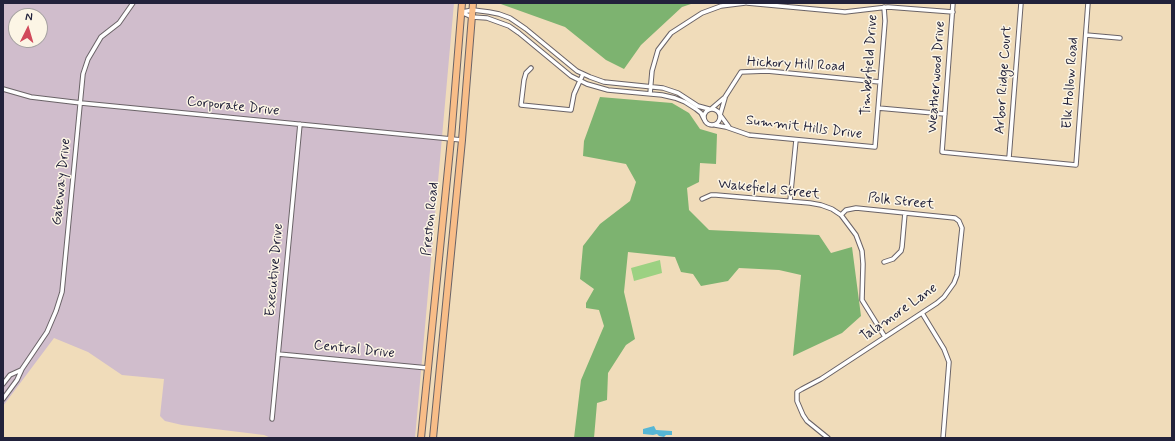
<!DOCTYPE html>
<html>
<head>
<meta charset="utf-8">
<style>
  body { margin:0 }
  #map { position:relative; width:1175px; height:441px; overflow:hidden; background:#f0dcba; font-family:Mynerve,sans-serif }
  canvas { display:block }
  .frame { position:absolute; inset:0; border:4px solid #22223b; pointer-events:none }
  .north { position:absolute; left:8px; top:8px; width:40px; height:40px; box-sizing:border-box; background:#fcf5e5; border:1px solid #a5a1a1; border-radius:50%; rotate:5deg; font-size:11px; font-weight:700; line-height:16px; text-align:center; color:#22223b }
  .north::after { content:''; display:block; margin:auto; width:14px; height:18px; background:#d1495b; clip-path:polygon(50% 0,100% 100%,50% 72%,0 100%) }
</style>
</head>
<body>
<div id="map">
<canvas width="1175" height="441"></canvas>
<div class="frame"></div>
<div class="north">N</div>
</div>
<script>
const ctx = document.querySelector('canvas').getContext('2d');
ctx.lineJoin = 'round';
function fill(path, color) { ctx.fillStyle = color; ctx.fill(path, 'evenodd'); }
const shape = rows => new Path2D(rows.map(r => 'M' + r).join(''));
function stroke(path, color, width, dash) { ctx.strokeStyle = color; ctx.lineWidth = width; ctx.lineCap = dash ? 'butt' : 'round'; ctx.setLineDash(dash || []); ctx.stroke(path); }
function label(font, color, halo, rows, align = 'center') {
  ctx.font = font + ' Mynerve,sans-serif'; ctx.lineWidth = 3; ctx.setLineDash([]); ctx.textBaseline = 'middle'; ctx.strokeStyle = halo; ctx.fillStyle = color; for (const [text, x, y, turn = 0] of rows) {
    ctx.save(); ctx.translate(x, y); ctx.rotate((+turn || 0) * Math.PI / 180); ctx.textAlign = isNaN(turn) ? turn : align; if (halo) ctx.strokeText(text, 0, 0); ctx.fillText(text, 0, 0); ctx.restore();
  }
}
fill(shape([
  [3,3,454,3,415,438,271,438,264,435,182,425,165,421,160,416,164,379,122,375,88,352,54,338,3,406],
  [16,16,40,16,40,40,16,40]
]), '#d0bdcc');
fill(shape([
  [660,260,662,273,634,281,631,268]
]), '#9cd182');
fill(shape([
  [498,3,694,3,682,7,641,45,624,69,606,60,565,27],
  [600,97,672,103,689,113,700,129,717,134,716,164,700,163,699,182,687,188,689,210,709,230,819,235,831,253,852,247,861,316,842,333,793,356,801,275,779,270,739,268,728,281,701,286,693,274,681,272,675,257,628,252,624,292,635,339,626,345,608,373,607,400,597,403,594,438,574,438,581,380,604,326,599,310,586,308,586,303,594,289,580,279,583,246,600,224,630,201,636,182,626,164,583,156,584,141]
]), '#7db370');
fill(shape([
  [654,426,656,430,672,431,672,435,666,435,664,437,659,436,657,434,653,435,643,434,643,429]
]), '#56b6d5');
const street = shape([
  [747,3,845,12,888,7,953,12],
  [953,3,942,152,1076,165,1088,3],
  [462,12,473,10,489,12,499,14,510,18,526,29,577,71,590,77,604,82,663,88,678,93,698,106,709,109],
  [463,13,472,17,487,18,509,26,519,33,571,76,587,84,608,90,662,95,675,98,685,102,696,109,701,113,704,119],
  [1086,35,1120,38],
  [531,68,526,73,524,80,521,105,571,110,574,94,583,74],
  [3,89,31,97,81,103,462,140],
  [650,94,652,71,658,50,671,33,702,13,721,6,745,3],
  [878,108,945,114],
  '704 117a8 8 0 1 1 16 0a8 8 0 1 1-16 0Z',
  [711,109,725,97,741,72,767,71,880,82],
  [720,115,725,98],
  [721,116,729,127],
  [715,125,726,127,749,135,875,147,885,21,884,7],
  [1009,158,1021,3],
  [702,199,711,195,716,195,810,203,821,205,832,209,841,215,856,235,862,251,863,264,862,300,885,337],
  [790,201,796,140],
  [884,262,893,259,901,251,902,247,905,213],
  [922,313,944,349,949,362,943,438],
  [278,354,428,368],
  [3,384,10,375,21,370],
  [3,399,17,380,22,369,47,332,56,311,62,292,83,74,88,59,101,37,119,23,133,3],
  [272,419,300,124],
  [828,438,807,421,803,415,797,401,797,392,802,389,821,379,937,303,944,297,954,283,957,275,962,228,959,221,955,218,856,208,846,210,841,215]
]);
const primary = shape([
  [421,438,451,139,462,3],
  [433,438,462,140,473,3]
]);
stroke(street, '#6a6367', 5.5);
stroke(primary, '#6a6367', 8);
stroke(street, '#fff', 3.5);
stroke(primary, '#f8bd88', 6);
label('14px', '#22223b', '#fcf5e5', [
  ["Hickory Hill Road",796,65,3],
  ["Timberfield Drive",870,65,-86],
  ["Weatherwood Drive",937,77,-86],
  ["Arbor Ridge Court",1004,80,-86],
  ["Elk Hollow Road",1071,83,-86],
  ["Corporate Drive",233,107,6],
  ["Summit Hills Drive",804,128,7],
  ["Gateway Drive",62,182,-84],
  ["Wakefield Street",769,190,6],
  ["Polk Street",901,202,6],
  ["Preston Road",431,219,-84],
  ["Executive Drive",275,270,-85],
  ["Talamore Lane",899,313,-35],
  ["Central Drive",354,350,6]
]);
</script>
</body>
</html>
